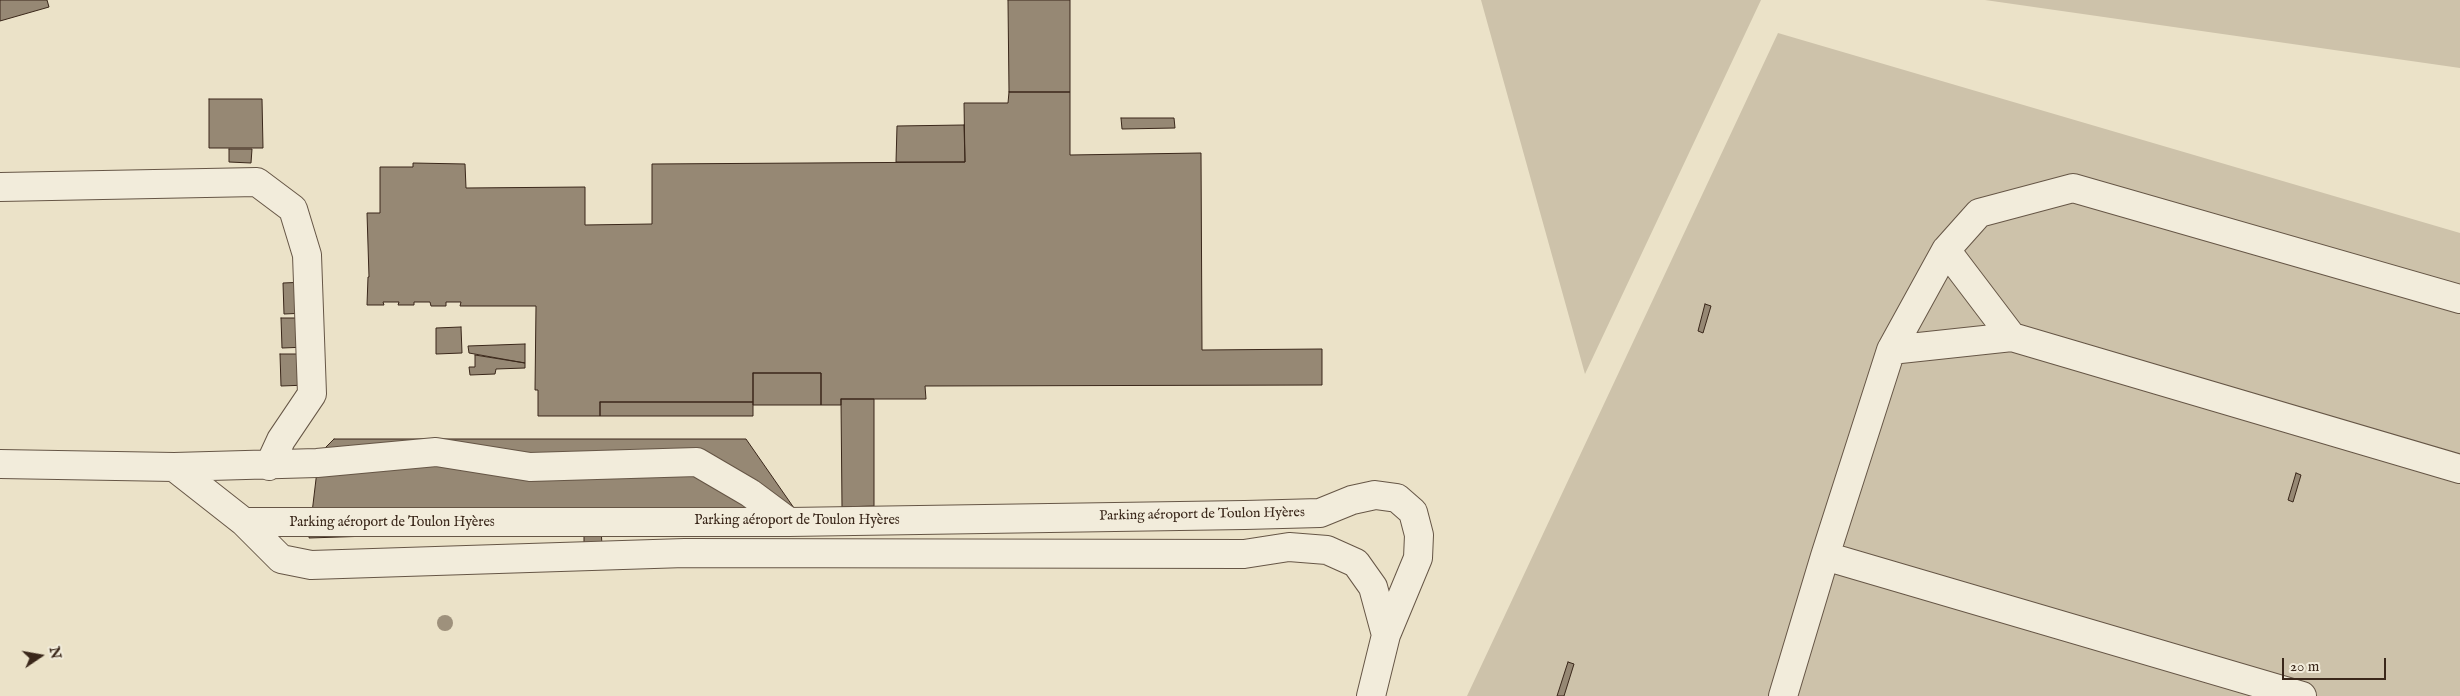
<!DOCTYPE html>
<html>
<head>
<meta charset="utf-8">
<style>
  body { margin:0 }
  #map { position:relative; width:2460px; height:696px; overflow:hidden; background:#ebe2c8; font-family:"IM FELL English",serif }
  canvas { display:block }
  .north { position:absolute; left:15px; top:631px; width:50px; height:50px; -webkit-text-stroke:4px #f2ecdb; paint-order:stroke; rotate:78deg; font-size:14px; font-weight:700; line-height:20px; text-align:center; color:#3a271a }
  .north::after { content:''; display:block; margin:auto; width:18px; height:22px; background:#3a271a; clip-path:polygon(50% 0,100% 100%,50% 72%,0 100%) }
  .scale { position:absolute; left:2282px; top:658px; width:104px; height:22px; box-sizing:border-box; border:2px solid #3a271a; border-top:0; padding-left:6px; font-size:15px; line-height:18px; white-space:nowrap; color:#3a271a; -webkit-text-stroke:4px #f2ecdb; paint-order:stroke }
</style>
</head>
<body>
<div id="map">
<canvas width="2460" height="696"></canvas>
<div class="north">N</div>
<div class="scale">20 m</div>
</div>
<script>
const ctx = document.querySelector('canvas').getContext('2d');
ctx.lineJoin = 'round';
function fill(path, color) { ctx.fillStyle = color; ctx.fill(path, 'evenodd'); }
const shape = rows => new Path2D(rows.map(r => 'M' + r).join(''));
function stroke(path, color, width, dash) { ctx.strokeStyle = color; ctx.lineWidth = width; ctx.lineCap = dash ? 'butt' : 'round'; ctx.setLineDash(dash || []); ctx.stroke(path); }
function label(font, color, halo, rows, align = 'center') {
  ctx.font = font + ' "IM FELL English",serif'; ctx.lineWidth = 5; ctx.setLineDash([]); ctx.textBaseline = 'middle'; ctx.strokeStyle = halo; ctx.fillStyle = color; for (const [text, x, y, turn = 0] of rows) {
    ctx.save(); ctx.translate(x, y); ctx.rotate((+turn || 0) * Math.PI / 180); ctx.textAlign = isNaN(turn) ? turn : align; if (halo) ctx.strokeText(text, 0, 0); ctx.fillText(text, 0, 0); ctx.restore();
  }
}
fill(shape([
  [1481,0,1761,0,1585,374],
  [1985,0,2460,0,2460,68],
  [1778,33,2460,233,2460,696,1467,696]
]), '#cdc2aa');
const building = shape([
  [0,0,47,0,49,7,0,21,0,0],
  [1008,0,1070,0,1070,92,1009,92,1008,0],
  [1009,92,1070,92,1070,155,1201,153,1202,350,1322,349,1322,385,925,386,926,399,841,399,841,405,821,405,821,373,753,373,753,402,600,402,600,416,538,416,538,390,535,390,536,306,460,306,461,302,446,302,446,306,431,306,430,302,414,302,414,305,398,305,399,302,383,302,384,305,367,305,368,277,369,277,367,213,380,213,380,167,413,167,413,163,465,164,466,188,585,187,585,225,652,224,652,164,965,162,964,103,1008,103,1009,92],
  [209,99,262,99,263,148,209,148,209,99],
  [1121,118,1174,118,1175,128,1122,129,1121,118],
  [964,125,965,162,896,162,897,126,964,125],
  [229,149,252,149,251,163,229,162,229,149],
  [307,282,307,313,284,314,283,283,307,282],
  [1705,304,1711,306,1703,333,1698,331,1705,304],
  [281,318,306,318,308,347,282,348,281,318],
  [461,327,462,353,436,354,436,328,461,327],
  [525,344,525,363,469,353,468,346,525,344],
  [280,354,306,354,308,385,281,386,280,354],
  [475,355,525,363,525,368,496,369,495,374,470,375,469,367,475,367,475,355],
  [753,373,821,373,821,405,753,405,753,373],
  [841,399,874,399,874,506,842,507,841,399],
  [600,402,753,402,753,416,600,416,600,402],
  [334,439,746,439,794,508,961,506,601,529,602,545,584,545,584,529,309,538,319,454,334,439],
  [2296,473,2301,475,2293,502,2288,500,2296,473],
  [1568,662,1574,664,1564,696,1557,696,1568,662]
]);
fill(building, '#968874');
stroke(building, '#3a271a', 1);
const minor = shape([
  [0,187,257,182,293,209,307,255,312,394,281,440,269,466],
  [2012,337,1946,250,1979,213,2073,188,2460,299],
  [1891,350,1946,250],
  [0,464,174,467,244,522,281,559,311,565,685,553,1244,554,1289,547,1327,550,1356,563,1373,587,1386,635],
  [174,467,317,463,436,452,530,467,697,462,750,493,789,522],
  [244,522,789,522,1245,515,1320,513,1352,500,1375,495,1397,498,1413,512,1419,535,1418,558,1386,635,1371,696],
  [1825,556,2302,696],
  [1783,696,1825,556,1891,350,2012,337,2460,469]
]);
stroke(minor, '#665646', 30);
stroke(minor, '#f2ecdb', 28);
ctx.fillStyle = '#9e917c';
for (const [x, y] of [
  [445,623]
]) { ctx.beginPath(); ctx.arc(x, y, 8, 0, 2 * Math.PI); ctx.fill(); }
label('14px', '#3a271a', '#f2ecdb', [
  ["Parking aéroport de Toulon Hyères",1202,515,-1],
  ["Parking aéroport de Toulon Hyères",797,521],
  ["Parking aéroport de Toulon Hyères",392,523]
]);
</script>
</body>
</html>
